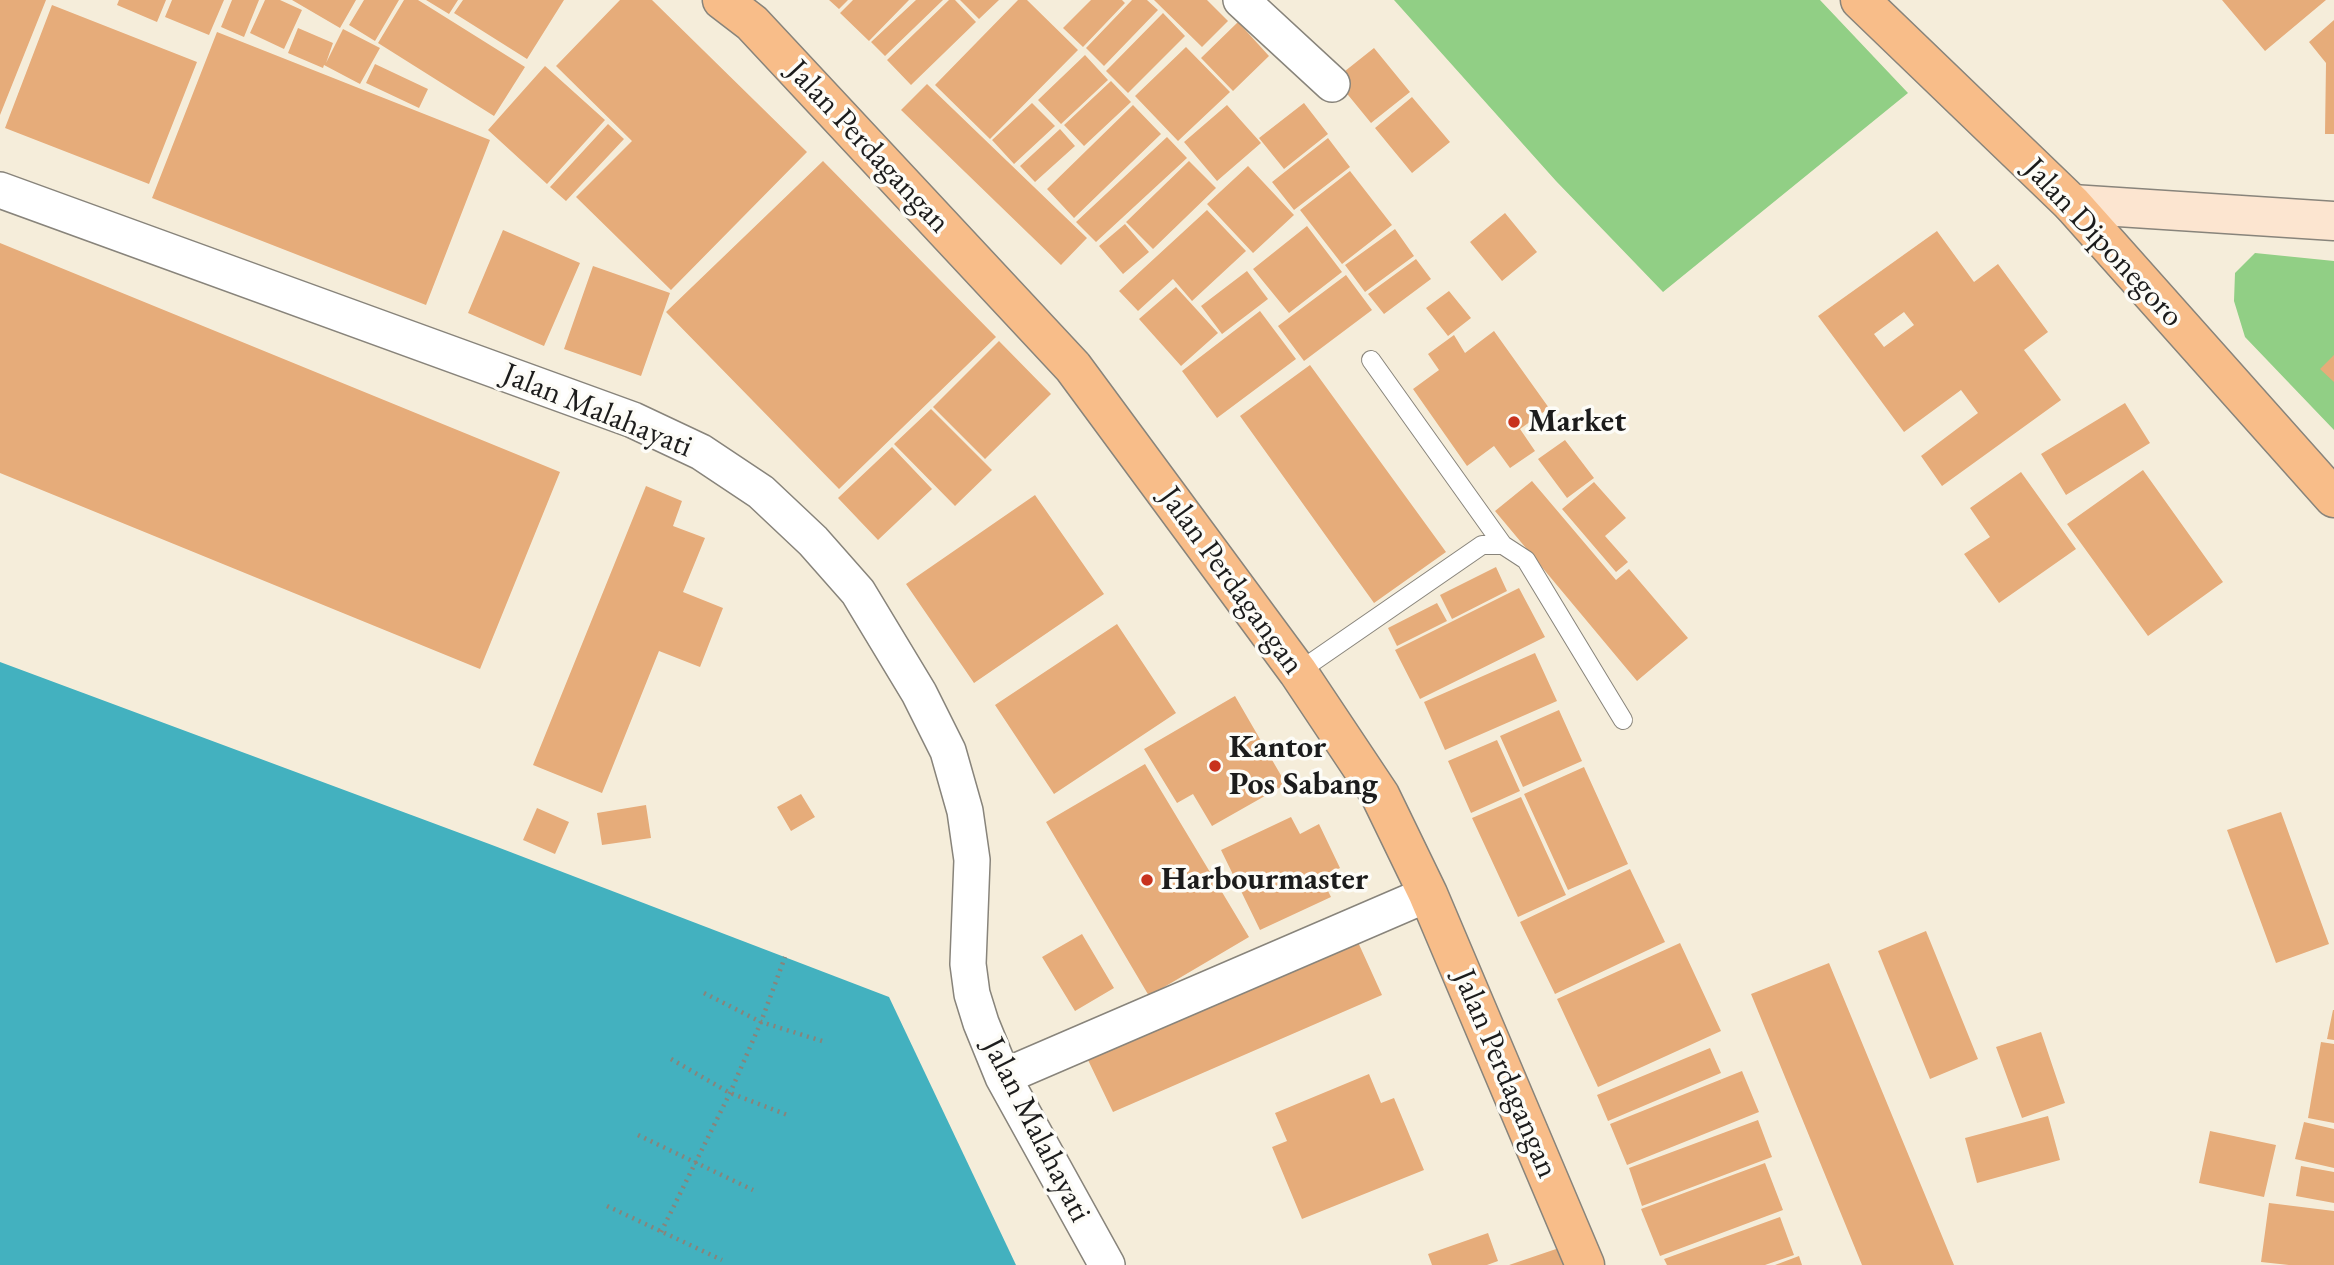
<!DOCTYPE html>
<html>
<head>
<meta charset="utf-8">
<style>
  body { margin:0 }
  canvas { display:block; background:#f5edda }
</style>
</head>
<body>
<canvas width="2334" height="1265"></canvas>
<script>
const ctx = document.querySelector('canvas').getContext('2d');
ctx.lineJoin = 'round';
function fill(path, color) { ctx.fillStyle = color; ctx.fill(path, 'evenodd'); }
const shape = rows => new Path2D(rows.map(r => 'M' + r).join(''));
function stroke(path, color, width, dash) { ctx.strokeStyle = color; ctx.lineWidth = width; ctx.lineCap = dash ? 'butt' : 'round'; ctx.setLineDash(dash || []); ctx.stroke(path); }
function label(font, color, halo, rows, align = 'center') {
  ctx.font = font + ' "EB Garamond",serif'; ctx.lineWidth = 7; ctx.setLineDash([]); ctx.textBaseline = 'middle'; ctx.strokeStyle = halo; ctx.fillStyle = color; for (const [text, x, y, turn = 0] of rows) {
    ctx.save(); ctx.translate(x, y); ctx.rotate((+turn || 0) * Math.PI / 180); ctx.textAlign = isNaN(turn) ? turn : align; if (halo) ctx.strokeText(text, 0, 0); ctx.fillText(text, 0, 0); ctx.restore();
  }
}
fill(shape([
  [1394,0,1820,0,1908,93,1663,292,1556,181],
  [2255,253,2334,261,2334,430,2245,337,2234,301,2235,273]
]), '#91cf85');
fill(shape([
  [0,662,492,845,889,997,1016,1265,0,1265]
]), '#43b1bf');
fill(shape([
  [0,0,46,0,0,115],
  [119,0,166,0,157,22,117,5],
  [172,0,224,0,209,35,165,17],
  [232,0,259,0,244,37,221,27],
  [265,0,280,0,302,10,284,49,250,33],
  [292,0,356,0,340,28],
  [364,0,399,0,375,41,349,25],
  [404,0,418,0,525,67,494,116,378,43],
  [426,0,458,0,449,14],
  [463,0,564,0,527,59,454,13],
  [620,0,652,0,807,152,671,290,576,197,632,141,556,66],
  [829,0,848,0,839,9],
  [853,0,909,0,869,41,840,13],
  [916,0,943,0,885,56,871,42],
  [949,0,955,0,976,22,911,85,887,60],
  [960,0,999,0,979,19],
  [1018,0,1027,0,1078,50,990,139,935,85],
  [1091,0,1122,0,1125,3,1083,47,1063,28],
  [1132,0,1147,0,1158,10,1104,66,1086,48],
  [1154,0,1207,0,1228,21,1202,47],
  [2222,0,2326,0,2265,51],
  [52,5,197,62,149,184,5,128],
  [1163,13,1185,36,1128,93,1106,71],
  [2334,20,2334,134,2325,134,2326,63,2309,42],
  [1238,22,1269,56,1233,91,1201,58],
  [298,28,333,43,326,63,343,29,380,48,360,84,324,65,323,68,288,53],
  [217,32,490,140,426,305,152,198],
  [1186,47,1230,92,1178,141,1135,96],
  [1374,48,1410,92,1371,123,1335,79],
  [1085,55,1108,80,1061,124,1038,100],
  [375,64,428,89,419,108,366,83],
  [545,66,605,120,547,184,488,130],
  [1111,81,1131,102,1084,146,1064,125],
  [927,84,1087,238,1061,265,901,110],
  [1412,97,1450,142,1412,173,1375,128],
  [1032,103,1055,126,1014,164,992,140],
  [1304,103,1328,134,1284,169,1259,138],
  [1133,105,1161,134,1074,218,1047,189],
  [1227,105,1261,143,1217,181,1184,142],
  [608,124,624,139,566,201,550,187],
  [1060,129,1075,146,1035,182,1020,166],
  [1167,137,1187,158,1096,242,1076,222],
  [1328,138,1350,167,1294,210,1272,182],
  [823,161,996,337,839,489,666,312],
  [1189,161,1216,188,1153,249,1126,222],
  [1248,166,1294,215,1253,253,1207,204],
  [1350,171,1392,225,1342,264,1300,210],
  [1207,210,1246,251,1192,301,1173,279,1138,311,1119,291],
  [1505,213,1537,252,1502,281,1470,242],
  [1125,224,1149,252,1123,274,1099,246],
  [1307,226,1342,272,1289,313,1253,269],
  [1395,229,1414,256,1365,292,1345,265],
  [503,230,580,263,544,346,468,313],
  [1937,231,1974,282,1998,264,2048,332,2024,350,2061,400,1942,486,1921,456,1978,413,1961,390,1904,432,1818,316],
  [1904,312,1914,325,1884,347,1874,334],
  [0,243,560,472,480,669,0,473],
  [1416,259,1431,279,1384,314,1368,294],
  [593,266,670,293,641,376,564,349],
  [1247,271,1268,299,1222,334,1201,306],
  [1346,275,1372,310,1304,361,1278,326],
  [1176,287,1218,333,1181,366,1139,319],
  [1449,291,1471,318,1448,336,1426,308],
  [1260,311,1296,359,1217,418,1182,371],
  [1494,331,1549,408,1520,429,1535,451,1510,468,1494,446,1467,466,1413,389,1439,370,1428,354,1454,335,1465,353],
  [999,341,1051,394,985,459,933,407],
  [2334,355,2334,382,2320,369],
  [1310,365,1446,552,1374,603,1240,416],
  [2125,403,2150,443,2066,495,2041,454],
  [931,409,992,470,955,506,894,444],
  [1565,440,1594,478,1567,498,1538,459],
  [892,447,932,489,878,540,838,498],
  [2143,470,2223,582,2148,636,2067,524],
  [2021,472,2076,549,1999,603,1964,554,1990,537,1970,508],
  [1532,481,1616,580,1629,569,1688,638,1637,681,1495,511],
  [1594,482,1626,518,1605,536,1628,562,1616,572,1562,509],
  [646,486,682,501,673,526,705,538,683,592,723,608,700,667,659,651,602,793,533,765],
  [1035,495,1104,594,974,683,906,584],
  [1496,567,1507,591,1452,619,1440,595],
  [1519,588,1545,637,1420,699,1395,650],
  [1437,603,1447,621,1397,646,1388,628],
  [1117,624,1176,713,1054,794,995,705],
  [1535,653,1557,701,1445,750,1424,702],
  [1235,696,1286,784,1212,826,1193,794,1177,803,1144,749],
  [1559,710,1582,761,1523,787,1500,736],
  [1497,740,1520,791,1471,813,1448,761],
  [1145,764,1249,937,1149,996,1046,822],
  [1584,767,1628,864,1568,890,1524,794],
  [801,794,815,817,791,831,777,807],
  [1521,797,1566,895,1518,917,1472,818],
  [646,805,651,838,602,845,597,813],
  [537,808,569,822,555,854,523,840],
  [2281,812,2329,944,2276,963,2227,830],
  [1291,817,1300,834,1319,824,1340,868,1321,877,1331,897,1260,930,1221,850],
  [1630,869,1665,942,1555,994,1520,922],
  [1926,931,1978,1059,1930,1079,1878,951],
  [1082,934,1114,988,1075,1011,1042,957],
  [1357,940,1382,995,1113,1112,1088,1060],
  [1680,943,1721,1031,1598,1087,1557,999],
  [1829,963,1954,1265,1862,1265,1751,994],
  [2333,1010,2334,1010,2334,1040,2327,1039],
  [2041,1032,2065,1103,2022,1118,1996,1047],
  [2321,1042,2334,1044,2334,1123,2308,1118],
  [1710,1048,1721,1073,1608,1121,1597,1095],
  [1742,1071,1759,1112,1627,1165,1610,1124],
  [1369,1074,1381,1103,1394,1098,1424,1170,1302,1219,1272,1147,1287,1141,1275,1113],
  [2048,1116,2060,1160,1977,1183,1965,1138],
  [1758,1120,1772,1157,1642,1206,1629,1168],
  [2304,1122,2334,1129,2334,1168,2295,1159],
  [2210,1131,2276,1145,2264,1197,2199,1183],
  [1765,1163,1783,1210,1660,1256,1641,1209],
  [2301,1166,2334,1172,2334,1203,2296,1196],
  [2269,1203,2334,1211,2334,1265,2289,1265,2261,1262],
  [1780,1217,1794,1255,1765,1265,1667,1265,1664,1259],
  [1488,1233,1498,1261,1487,1265,1432,1265,1428,1254],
  [1562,1247,1569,1265,1509,1265],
  [1799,1256,1802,1265,1775,1265]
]), '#e6ac7a');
const lane = shape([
  [1371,360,1503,545],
  [1298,672,1482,545,1503,545,1526,560,1623,720]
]);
const street = shape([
  [1241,0,1332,84],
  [0,190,633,420,701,452,761,492,813,541,858,592,919,693,948,751,965,811,972,860,968,964,972,994,981,1023,1003,1077,1107,1265],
  [1003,1077,1428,894]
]);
const secondary = shape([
  [2072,204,2334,221]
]);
const highway = shape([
  [722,0,752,23,1073,367,1298,672,1380,795,1428,894,1585,1265],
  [1860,0,2072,204,2334,498]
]);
stroke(lane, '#88847b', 20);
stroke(street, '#88847b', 38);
stroke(secondary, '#88847b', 41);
stroke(highway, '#88847b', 41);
stroke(shape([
  [704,993,761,1022,822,1041],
  [671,1059,730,1093,790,1116],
  [638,1135,753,1190],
  [607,1206,722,1260],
  [661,1232,730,1093,761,1022,785,957]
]), '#88847b', 4.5, [2, 5]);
stroke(lane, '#fff', 18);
stroke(street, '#fff', 35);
stroke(secondary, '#fce5d0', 38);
stroke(highway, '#f8bd89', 38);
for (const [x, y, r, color] of [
  [1514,422,7,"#c8321e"],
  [1215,766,7,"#c8321e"],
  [1147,880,7,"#c8321e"]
]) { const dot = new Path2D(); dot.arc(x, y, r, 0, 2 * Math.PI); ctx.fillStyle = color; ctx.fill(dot); stroke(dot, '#fdfcf7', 2.5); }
label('32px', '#1c1c1c', '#fdfcf7', [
  ["Jalan Perdagangan",868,147,47],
  ["Jalan Diponegoro",2103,243,47],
  ["Jalan Malahayati",597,411,22],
  ["Jalan Perdagangan",1231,581,54],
  ["Jalan Perdagangan",1505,1074,67],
  ["Jalan Malahayati",1036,1130,63]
]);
label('bold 32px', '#1c1c1c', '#fdfcf7', [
  ["Market",1528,422],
  ["Kantor",1229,748],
  ["Pos Sabang",1229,785],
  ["Harbourmaster",1161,880]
], 'left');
</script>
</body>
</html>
